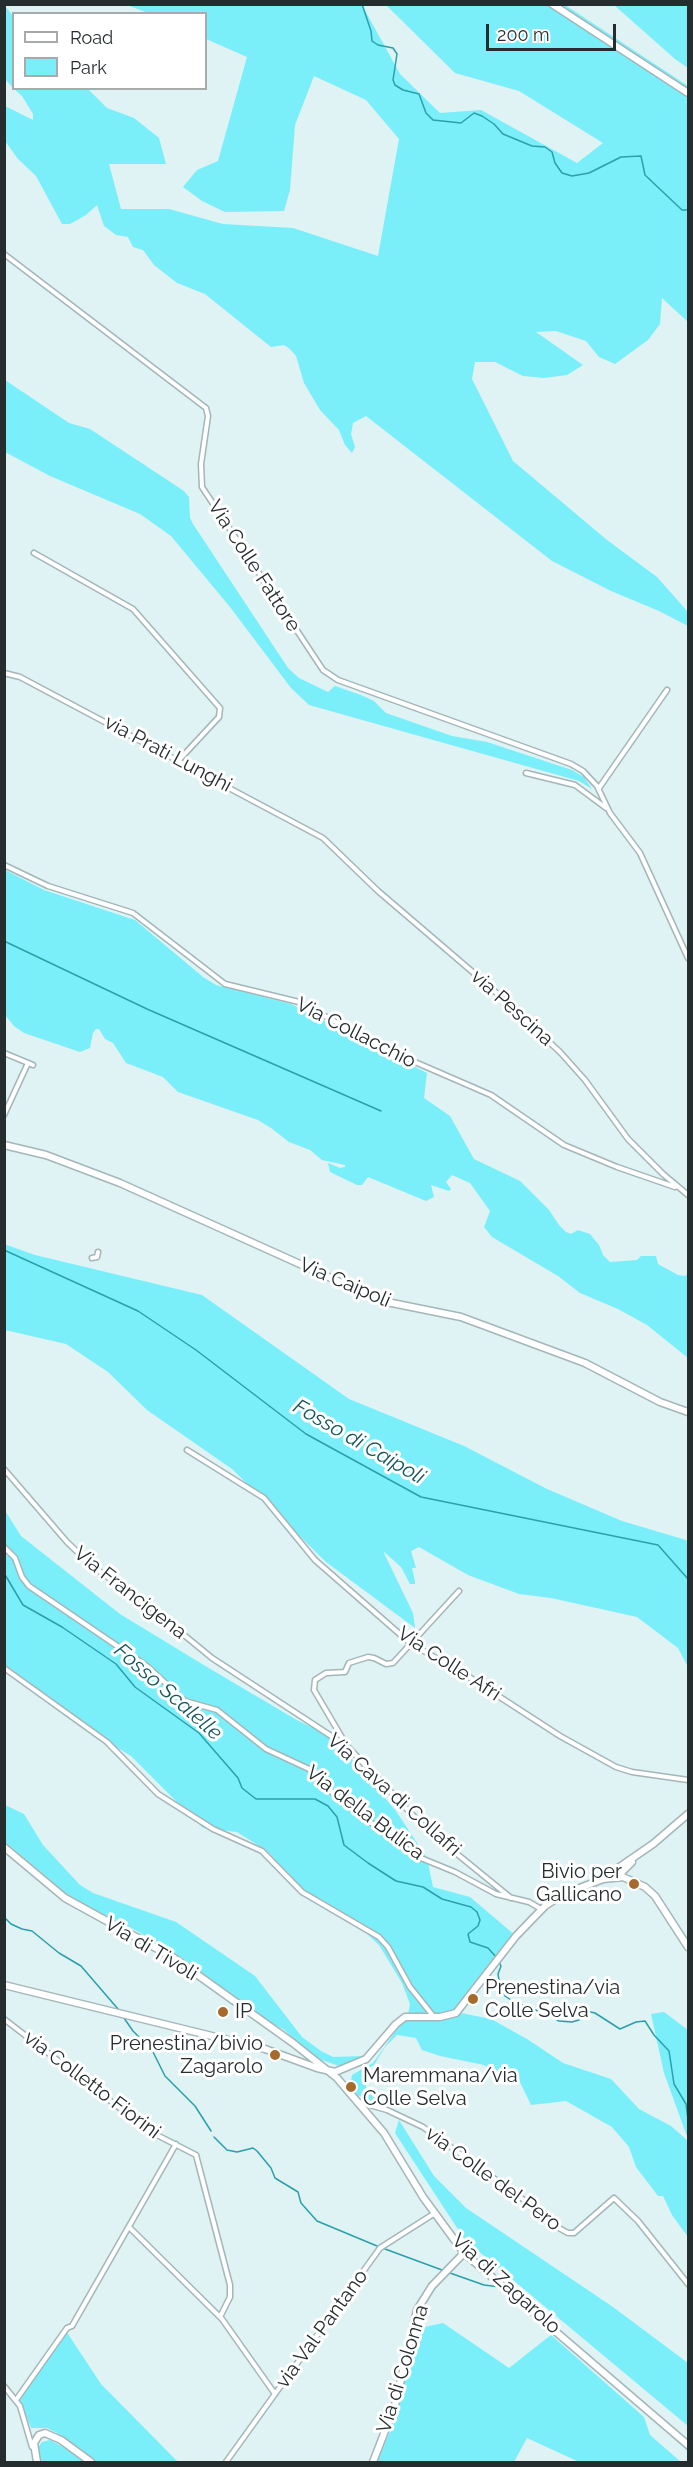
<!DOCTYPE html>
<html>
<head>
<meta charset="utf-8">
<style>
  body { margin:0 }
  #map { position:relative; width:693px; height:2467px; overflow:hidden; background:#dff2f4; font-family:Raleway,sans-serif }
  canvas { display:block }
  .frame { position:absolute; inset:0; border:6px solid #262d2e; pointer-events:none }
  .legend { position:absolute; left:12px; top:12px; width:195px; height:78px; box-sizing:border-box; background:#fff; border:2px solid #a8abab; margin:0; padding:8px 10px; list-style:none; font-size:18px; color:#262d2e }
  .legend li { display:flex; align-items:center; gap:12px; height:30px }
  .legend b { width:30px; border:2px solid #a8abab }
  .scale { position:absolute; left:486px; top:24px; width:130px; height:27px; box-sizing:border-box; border:3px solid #262d2e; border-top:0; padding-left:8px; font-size:18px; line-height:21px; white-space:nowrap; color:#262d2e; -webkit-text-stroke:4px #fff; paint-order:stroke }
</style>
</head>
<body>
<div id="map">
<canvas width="693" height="2467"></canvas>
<div class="frame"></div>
<ul class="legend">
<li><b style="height:8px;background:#fff"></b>Road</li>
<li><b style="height:16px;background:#7aeffa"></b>Park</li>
</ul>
<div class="scale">200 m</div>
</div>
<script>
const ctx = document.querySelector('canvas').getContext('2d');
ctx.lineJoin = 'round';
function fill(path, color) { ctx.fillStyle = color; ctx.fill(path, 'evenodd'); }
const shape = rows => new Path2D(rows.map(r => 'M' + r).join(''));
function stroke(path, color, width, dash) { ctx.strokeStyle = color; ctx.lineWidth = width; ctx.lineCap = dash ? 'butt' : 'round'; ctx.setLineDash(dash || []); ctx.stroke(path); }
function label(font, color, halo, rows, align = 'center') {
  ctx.font = font + ' Raleway,sans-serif'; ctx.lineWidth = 6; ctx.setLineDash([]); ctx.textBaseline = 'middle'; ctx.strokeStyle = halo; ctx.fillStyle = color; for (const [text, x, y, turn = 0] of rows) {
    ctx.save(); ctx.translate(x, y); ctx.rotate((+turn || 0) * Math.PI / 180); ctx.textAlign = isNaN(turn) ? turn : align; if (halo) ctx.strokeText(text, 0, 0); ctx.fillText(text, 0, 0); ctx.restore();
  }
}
fill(shape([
  [127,5,362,5,400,74,440,113,481,110,577,163,603,143,519,91,455,73,386,5,565,5,688,86,688,322,662,298,660,324,648,340,615,364,599,357,586,341,556,331,536,332,583,365,567,375,544,378,523,376,495,362,475,362,472,379,513,461,607,540,657,577,688,612,688,626,659,611,611,591,552,561,366,416,353,423,351,434,355,447,352,453,345,445,339,430,320,410,304,383,296,356,290,349,284,345,271,347,205,294,177,283,154,265,143,250,133,247,128,237,116,235,104,226,97,205,86,215,70,224,62,224,36,176,18,159,5,141,5,106,33,120,33,114,22,96,14,89,88,89,107,108,134,118,159,138,166,164,109,164,121,209,169,209,223,224,293,228,378,256,399,139,366,100,314,76,295,125,290,190,284,211,225,212,202,201,183,187,197,170,218,161,247,57,206,39,206,14,148,13],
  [614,5,688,5,688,68,675,59],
  [5,6,13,16,13,88,5,79],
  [5,380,69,423,90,429,184,491,189,497,190,518,193,524,288,668,299,678,328,692,335,686,361,695,374,701,386,713,452,736,487,742,572,770,584,777,592,789,579,781,309,705,291,688,230,607,171,536,140,514,50,476,5,452],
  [5,870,44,890,135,920,203,977,216,985,291,1004,427,1073,424,1098,450,1116,474,1159,520,1181,549,1210,559,1225,566,1232,571,1234,578,1230,590,1234,599,1245,603,1255,610,1262,637,1260,641,1256,656,1256,658,1264,678,1275,685,1276,688,1273,688,1358,647,1325,618,1309,580,1293,558,1276,492,1237,484,1227,490,1211,470,1183,452,1175,446,1182,451,1189,449,1191,431,1185,434,1197,426,1201,368,1177,362,1185,357,1185,330,1172,328,1163,340,1168,345,1167,345,1165,322,1160,310,1150,289,1142,271,1128,258,1120,178,1092,163,1077,126,1063,113,1043,105,1039,99,1029,96,1029,93,1033,90,1048,80,1052,24,1033,14,1026,5,1015],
  [4,1244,35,1255,202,1295,349,1399,464,1446,547,1489,622,1521,686,1540,688,1543,688,1667,678,1648,637,1617,551,1598,519,1594,468,1575,419,1547,411,1551,416,1568,412,1568,415,1581,415,1584,410,1584,401,1567,383,1551,413,1613,415,1628,326,1562,232,1469,147,1410,108,1372,66,1344,5,1330],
  [4,1509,21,1536,120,1614,207,1667,295,1719,335,1739,396,1811,427,1858,433,1887,470,1897,516,1936,456,2012,491,2019,527,2039,563,2063,611,2079,639,2109,671,2126,688,2141,688,2237,672,2215,663,2196,658,2196,636,2167,629,2147,612,2127,566,2101,531,2105,518,2078,510,2076,499,2078,484,2065,440,2056,422,2050,416,2038,397,2035,385,2047,374,2065,366,2070,365,2074,366,2087,381,2101,379,2105,357,2095,351,2082,352,2075,373,2063,408,2014,410,2004,402,1983,379,1945,364,1931,311,1898,267,1851,237,1832,203,1828,131,1756,68,1718,5,1667],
  [5,1805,24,1814,43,1845,80,1885,93,1893,176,1922,255,1976,302,2037,321,2051,333,2057,362,2056,365,2058,339,2066,316,2058,283,2029,268,2022,170,1950,133,1929,85,1906,64,1892,5,1842],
  [664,2012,688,2030,688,2139,664,2073,651,2014],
  [399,2120,434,2176,466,2208,613,2307,688,2363,688,2426,465,2240,395,2133],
  [443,2323,509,2368,551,2335,644,2417,650,2435,681,2462,579,2462,527,2438,514,2462,377,2462,397,2415,406,2372,420,2328],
  [66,2331,101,2384,178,2462,95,2462,57,2433,47,2428,31,2428,20,2400],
  [50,2440,65,2448,85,2462,42,2462,37,2449,42,2442]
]), '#7aeffa');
stroke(shape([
  [362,4,371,31,372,41,378,45,393,48,397,54,393,80,395,85,403,90,419,94,426,113,433,120,461,123,474,113,482,116,494,124,503,134,532,146,545,147,552,152,555,163,562,173,572,176,589,173,621,157,641,156,645,175,682,210,688,210],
  [4,941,147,1009,381,1111],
  [4,1250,138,1311,196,1350,306,1434,421,1497,658,1545,688,1579],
  [4,1573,23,1605,62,1627,116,1664,135,1687,199,1733,238,1778,242,1788,256,1799,315,1799,328,1806,337,1817,344,1845,368,1863,396,1881,423,1887,442,1899,471,1907,477,1912,480,1920,478,1926,468,1934,470,1942,488,1948,497,1958],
  [4,1917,11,1924,22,1929,32,1931,59,1953,81,1966,118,2009],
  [499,1962,501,1966,498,1974,499,1980,505,1996,514,2002,549,2015,559,2021,572,2022,579,2020,586,2011,595,2013,620,2029,636,2022,645,2021,654,2035,669,2051,674,2084,686,2104,688,2120],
  [124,2018,133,2031,152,2050,165,2076,195,2106,211,2131],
  [214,2137,227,2150,237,2152,253,2148,257,2151,271,2168,275,2178,298,2192,301,2203,317,2221,377,2246],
  [385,2249,442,2270],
  [450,2273,484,2285,500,2287],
  [658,2423,688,2450]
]), '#29a0ab', 1.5);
const street = shape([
  [4,254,206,408,208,416,201,464,202,487,323,670,338,680,571,764,583,771,597,786,610,813,640,853,688,958],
  [34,553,133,609,220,708,219,717,179,760],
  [4,673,20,677,323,838,378,891,489,986,560,1052,585,1080,628,1139,663,1174,688,1195],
  [526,773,575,785,606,808],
  [599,788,667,690],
  [4,865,48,886,133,913,225,984,299,1002,385,1049,491,1095,564,1145,617,1167,675,1187],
  [4,1053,33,1065],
  [4,1115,28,1063],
  [92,1258,97,1257,98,1252],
  [187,1450,264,1498,315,1560,410,1643,469,1677,560,1736,616,1767,632,1772,688,1780],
  [4,1469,67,1542,92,1566,150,1607,212,1658,348,1747,424,1827,511,1898],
  [4,1547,15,1558,22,1577,29,1586,148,1667,185,1701,217,1710,266,1749,309,1769,339,1799,416,1856,455,1872,496,1894,529,1902,541,1909],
  [4,1668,107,1742,158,1794,213,1829,262,1851,302,1892,379,1937,388,1947,410,1987,434,2017],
  [347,1746,314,1690,315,1680,326,1673,345,1672,349,1663,368,1657,374,1658,386,1664,393,1663,459,1591],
  [4,2019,151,2132,196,2155,230,2285,230,2297,220,2317],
  [359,2102,387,2110,423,2127,524,2200,546,2221,568,2233,574,2233,614,2198,638,2221,688,2284],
  [129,2227,222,2319,275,2394],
  [4,2386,20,2406,32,2447],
  [16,2400,67,2328,72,2326,176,2144],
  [226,2462,380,2248,435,2213]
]);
const secondary = shape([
  [552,4,688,93],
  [4,1145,46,1155,120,1183,382,1301,461,1317,585,1363,660,1402,688,1412],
  [4,1847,65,1898,174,1958,293,2043,337,2078,384,2133,423,2197,464,2253,688,2445],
  [618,1876,632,1862],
  [605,1877,653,1844,688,1814],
  [4,1985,265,2049,317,2068,335,2072,366,2059,396,2024,405,2017,440,2017,456,2013,516,1936,545,1906,562,1895,603,1879,623,1877,645,1887,655,1896,688,1947],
  [37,2462,34,2443,39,2435,45,2433,61,2440,91,2462],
  [373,2462,395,2405,417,2310,432,2286,464,2253]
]);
stroke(street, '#a4b6b8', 7);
stroke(secondary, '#a4b6b8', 9);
stroke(street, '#fff', 4);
stroke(secondary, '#fff', 6);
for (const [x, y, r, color] of [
  [634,1884,6,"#a66b2c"],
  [473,1999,6,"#a66b2c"],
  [223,2012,6,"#a66b2c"],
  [275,2055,6,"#a66b2c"],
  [351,2087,6,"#a66b2c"]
]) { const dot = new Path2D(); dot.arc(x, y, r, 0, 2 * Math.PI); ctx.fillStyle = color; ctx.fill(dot); stroke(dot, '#fff', 2); }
label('20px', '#262d2e', '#fff', [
  ["Via Colle Fattore",254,566,57],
  ["via Prati Lunghi",168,754,28],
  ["via Pescina",512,1008,42],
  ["Via Collacchio",356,1033,27],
  ["Via Caipoli",345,1283,23],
  ["Via Francigena",130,1593,38],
  ["Via Colle Afri",449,1664,33],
  ["Via Cava di Collafri",394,1795,42],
  ["Via della Bulica",365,1813,37],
  ["Via di Tivoli",151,1949,31],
  ["via Colletto Fiorini",92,2085,37],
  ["via Colle del Pero",493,2179,36],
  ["Via di Zagarolo",506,2284,42],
  ["via Val Pantano",322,2329,-54],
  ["Via di Colonna",403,2369,-73]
]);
label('20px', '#262d2e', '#fff', [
  ["Bivio per",622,1872,"right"],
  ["Gallicano",622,1895,"right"],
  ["Prenestina/via",485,1988],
  ["Colle Selva",485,2011],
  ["IP",235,2012],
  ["Prenestina/bivio",263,2044,"right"],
  ["Zagarolo",263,2067,"right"],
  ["Maremmana/via",363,2076],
  ["Colle Selva",363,2099]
], 'left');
label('italic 21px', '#15565c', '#fff', [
  ["Fosso di Caipoli",359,1442,30],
  ["Fosso Scalelle",168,1692,41]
]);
</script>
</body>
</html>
